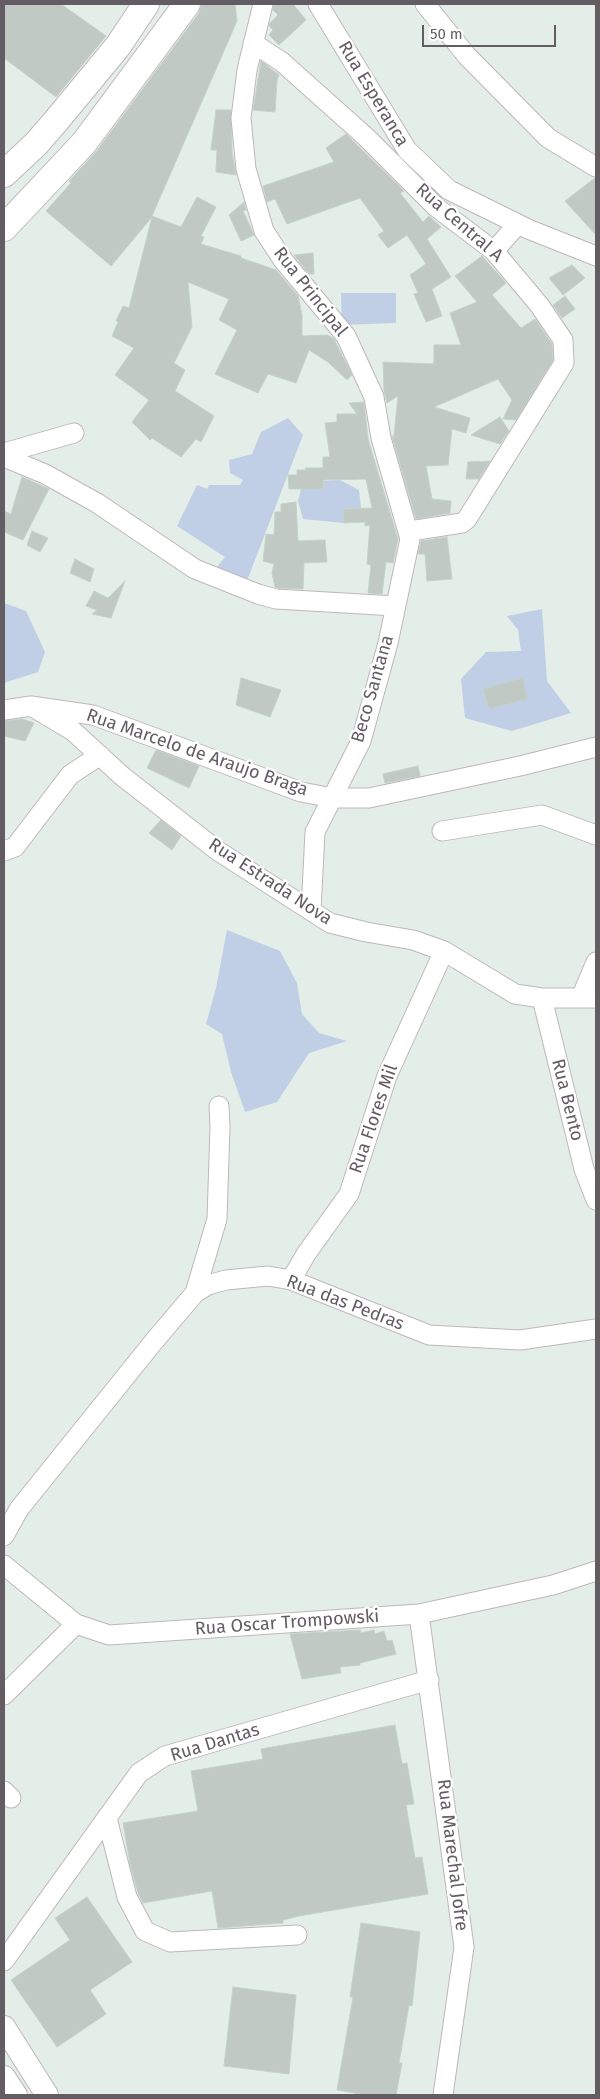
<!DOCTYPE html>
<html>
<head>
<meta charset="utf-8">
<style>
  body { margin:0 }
  #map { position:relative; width:600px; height:2099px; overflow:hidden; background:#e4eee8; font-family:"Fira Sans",sans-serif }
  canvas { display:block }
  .frame { position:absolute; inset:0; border:5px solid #645c63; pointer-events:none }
  .scale { position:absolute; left:422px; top:25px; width:134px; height:22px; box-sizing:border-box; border:2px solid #645c63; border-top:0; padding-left:6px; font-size:15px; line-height:18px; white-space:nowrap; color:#645c63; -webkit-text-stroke:4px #fff; paint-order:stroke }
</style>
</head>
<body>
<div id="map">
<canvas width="600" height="2099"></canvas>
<div class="frame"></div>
<div class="scale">50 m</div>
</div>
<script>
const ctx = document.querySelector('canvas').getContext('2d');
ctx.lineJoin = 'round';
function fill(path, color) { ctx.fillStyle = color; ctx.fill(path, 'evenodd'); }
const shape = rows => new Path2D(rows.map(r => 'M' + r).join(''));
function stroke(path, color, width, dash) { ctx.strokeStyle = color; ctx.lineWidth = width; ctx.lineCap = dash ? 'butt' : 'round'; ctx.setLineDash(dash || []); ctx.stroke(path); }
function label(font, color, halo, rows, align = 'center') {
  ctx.font = font + ' "Fira Sans",sans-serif'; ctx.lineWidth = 4.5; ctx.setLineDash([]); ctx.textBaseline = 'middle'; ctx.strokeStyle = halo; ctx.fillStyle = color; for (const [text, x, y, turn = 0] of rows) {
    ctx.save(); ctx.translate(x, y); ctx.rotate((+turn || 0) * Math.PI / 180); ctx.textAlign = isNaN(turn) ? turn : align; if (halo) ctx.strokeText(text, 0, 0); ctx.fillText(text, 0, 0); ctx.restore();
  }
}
fill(shape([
  [341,293,396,293,396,323,342,325],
  [288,418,303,435,245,586,213,572,225,557,177,526,197,485,207,489,209,485,240,485,243,480,230,473,229,460,252,454,261,432],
  [340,480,359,490,361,508,343,509,344,523,303,519,298,501,301,489,323,489,322,481],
  [4,603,26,611,45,652,38,672,4,683],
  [542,609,547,681,571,713,512,731,465,718,461,679,486,652,521,651,518,630,507,616],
  [227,930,280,951,297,983,302,1014,319,1033,347,1041,309,1053,277,1102,245,1112,231,1072,222,1034,206,1024,216,988]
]), '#c0cee6');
const building = shape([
  [4,4,61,4,106,36,56,97,4,58,4,4],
  [202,4,235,4,237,21,152,216,181,227,197,197,216,207,201,236,204,237,201,244,241,256,241,258,276,270,298,296,302,315,302,336,328,335,334,339,352,375,347,380,328,362,309,350,296,383,268,374,258,393,215,374,237,330,219,320,229,299,188,282,192,327,174,363,185,370,175,391,214,416,201,442,196,439,181,457,152,438,150,440,132,422,149,400,115,375,134,348,112,336,118,322,116,321,123,306,129,308,152,217,111,266,46,211,71,183,69,181,96,152,199,13,202,4],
  [274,4,293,4,306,20,279,45,269,35,273,30,269,26,270,23,278,15,273,10,274,4],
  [261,61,279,75,277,80,275,112,253,110,261,61],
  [216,110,231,110,232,152,236,175,216,172,217,150,211,150,216,110],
  [346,134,404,191,400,193,423,222,429,216,441,227,427,239,451,277,432,289,442,316,426,322,414,294,418,293,410,275,426,264,407,235,388,248,378,235,384,231,360,198,287,224,275,199,267,202,263,186,334,162,326,148,346,134],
  [595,178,596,178,596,235,565,201,595,178],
  [244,202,246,210,243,211,254,235,241,241,229,215,244,202],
  [313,253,314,274,309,274,294,255,313,253],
  [482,256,506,283,492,295,521,328,535,319,552,344,553,360,516,420,503,419,512,400,498,379,434,407,470,418,466,433,452,429,448,465,426,466,432,499,451,501,450,513,416,519,392,436,394,436,398,396,387,403,384,391,383,362,434,364,434,345,461,345,450,313,477,302,455,276,482,256],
  [572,265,585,278,563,295,549,278,572,265],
  [565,296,575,309,562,318,553,305,565,296],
  [364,402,368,439,398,539,393,563,386,562,382,594,368,593,371,565,367,564,370,525,365,526,365,522,344,523,343,509,372,508,366,479,323,480,323,489,289,489,288,475,297,475,297,470,306,470,305,468,323,468,323,457,330,457,325,423,337,422,337,414,357,414,349,403,364,402],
  [500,417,509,431,500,444,471,435,500,417],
  [490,461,479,479,466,479,468,462,490,461],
  [22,477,49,489,23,540,4,532,4,511,11,514,22,477],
  [296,502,298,541,325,540,327,562,304,563,303,589,278,588,275,587,272,573,274,564,263,561,266,534,274,535,275,512,281,512,281,504,296,502],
  [32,531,48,538,40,552,27,545,32,531],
  [447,537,452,579,427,581,425,554,418,554,421,541,447,537],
  [75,559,94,569,90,582,70,573,75,559],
  [125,581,111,618,92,614,97,610,86,606,94,591,108,598,125,581],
  [241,678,281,690,270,717,236,705,241,678],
  [523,678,527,699,489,709,483,689,523,678],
  [22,719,34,723,25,741,4,736,4,721,22,719],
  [156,750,199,766,189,788,147,768,156,750],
  [418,766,420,776,385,783,383,774,418,766],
  [161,820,181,836,172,850,149,833,161,820],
  [360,1630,361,1633,374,1630,375,1634,384,1631,387,1641,392,1640,396,1654,360,1663,360,1665,340,1667,341,1673,302,1679,290,1634,360,1630],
  [395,1725,402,1764,407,1763,414,1804,406,1805,415,1858,422,1857,428,1894,299,1916,283,1920,283,1923,218,1928,212,1891,143,1903,138,1893,130,1864,123,1823,198,1811,191,1771,263,1759,261,1749,395,1725],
  [87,1897,132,1962,90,1990,106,2014,57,2047,11,1980,70,1940,55,1918,87,1897],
  [361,1923,420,1932,412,2006,409,2005,399,2063,402,2063,396,2095,366,2095,337,2090,353,1997,350,1997,361,1923],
  [233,1987,296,1995,289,2074,224,2066,233,1987]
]);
fill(building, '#c0c9c4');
stroke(building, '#c2d3c8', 1);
const minor = shape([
  [263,4,247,70,241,118,246,169,264,231,283,260,346,336,374,397,381,438,410,539,388,643,361,741,315,832,311,911],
  [318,4,407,150,449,190,528,229,596,256],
  [425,4,467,56,548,138,596,167],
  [253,43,282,62,366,137,436,207,494,251,540,306,563,340,564,363,467,519,462,523,410,531],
  [494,251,518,224],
  [4,453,74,433],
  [4,457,45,474,97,503,195,569,258,594,276,599,395,606],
  [31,706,73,731,122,776,218,851,330,923,366,932,413,940,444,951,515,994,542,998,596,998],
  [4,710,31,706,93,715,301,792,333,798,369,798,520,766,596,747],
  [442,831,542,815,596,835],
  [4,851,15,847,70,775,100,755],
  [542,998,584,1169,596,1200],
  [581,998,596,962],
  [291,1280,306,1254,349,1194,387,1076,444,951],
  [195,1293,217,1219,220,1127,219,1106],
  [4,1536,19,1509,155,1340,195,1293,208,1285,226,1280,268,1276,291,1280,429,1335,520,1340,596,1329],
  [4,1565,76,1624],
  [419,1614,464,1947,443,2095],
  [4,1695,76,1624,109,1635,419,1614,553,1585,596,1571],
  [4,1791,11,1798],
  [107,1818,127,1897,145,1931,170,1942,297,1935],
  [4,1961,139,1773,165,1756,429,1680]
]);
const tertiary = shape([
  [4,2027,47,2095],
  [4,2077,16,2095]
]);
const secondary = shape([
  [4,174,36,144,56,121,118,46,146,4],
  [4,228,84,143,187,4]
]);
stroke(minor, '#beb6bc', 21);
stroke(tertiary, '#beb6bc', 24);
stroke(secondary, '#c0b7bd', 28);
stroke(minor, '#fff', 19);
stroke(tertiary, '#fff', 22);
stroke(secondary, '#fff', 26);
label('18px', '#645c63', '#fff', [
  ["Rua Esperanca",373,94,59],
  ["Rua Central A",459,223,41],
  ["Rua Principal",310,292,52],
  ["Beco Santana",373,689,-74],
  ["Rua Marcelo de Araujo Braga",197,753,19],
  ["Rua Estrada Nova",270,882,33],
  ["Rua Bento",567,1100,76],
  ["Rua Flores Mil",374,1119,-71],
  ["Rua das Pedras",345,1303,21],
  ["Rua Oscar Trompowski",287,1623,-4],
  ["Rua Dantas",215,1743,-17],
  ["Rua Marechal Jofre",452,1855,83]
]);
</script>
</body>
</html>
